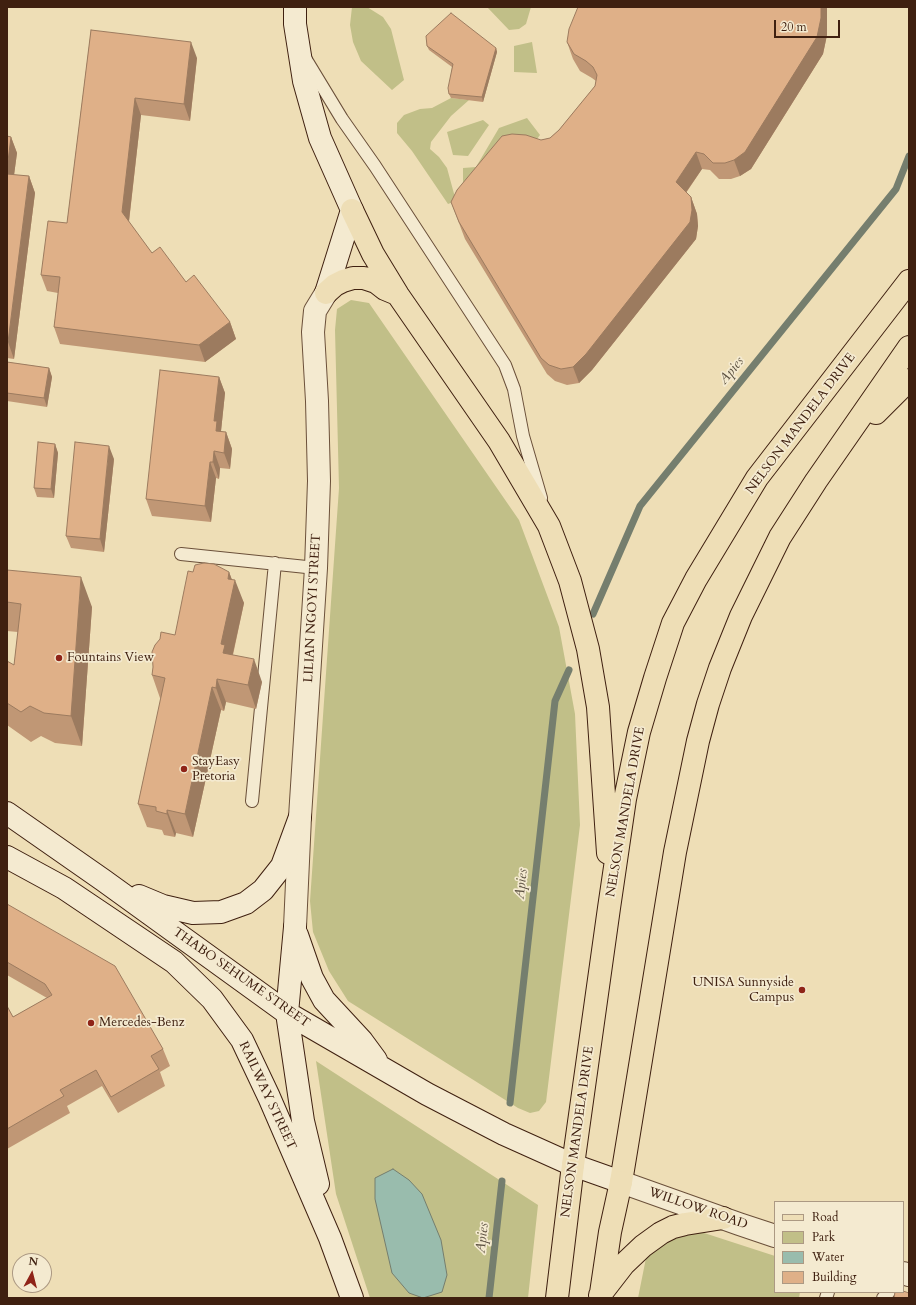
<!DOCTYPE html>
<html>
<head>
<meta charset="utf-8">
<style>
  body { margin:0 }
  #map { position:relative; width:916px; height:1305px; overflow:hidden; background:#eedeb6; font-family:Cardo,serif }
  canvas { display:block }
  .frame { position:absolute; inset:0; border:8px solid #3f2010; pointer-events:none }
  .legend { position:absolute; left:774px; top:1201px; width:130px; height:92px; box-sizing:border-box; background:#f4ead0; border:1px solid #ac9983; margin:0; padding:5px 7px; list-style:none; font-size:12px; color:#3f2010 }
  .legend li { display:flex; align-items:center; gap:8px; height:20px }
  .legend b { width:20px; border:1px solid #ac9983 }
  .north { position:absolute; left:12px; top:1253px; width:40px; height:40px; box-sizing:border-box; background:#f4ead0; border:1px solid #ac9983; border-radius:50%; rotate:7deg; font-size:11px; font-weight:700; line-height:16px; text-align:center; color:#3f2010 }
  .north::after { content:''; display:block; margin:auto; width:14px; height:18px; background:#8f2418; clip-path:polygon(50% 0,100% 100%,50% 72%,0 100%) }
  .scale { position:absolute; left:774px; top:20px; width:66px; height:18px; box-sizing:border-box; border:2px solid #3f2010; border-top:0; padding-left:5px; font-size:12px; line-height:14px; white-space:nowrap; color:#3f2010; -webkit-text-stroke:3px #f4ead0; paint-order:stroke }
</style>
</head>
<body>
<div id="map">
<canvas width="916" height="1305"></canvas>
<div class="frame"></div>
<ul class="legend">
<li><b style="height:5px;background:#eedeb6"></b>Road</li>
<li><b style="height:11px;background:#c1bf88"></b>Park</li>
<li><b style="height:11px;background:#99bcad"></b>Water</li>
<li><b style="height:11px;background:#dfb088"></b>Building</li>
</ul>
<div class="north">N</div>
<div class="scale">20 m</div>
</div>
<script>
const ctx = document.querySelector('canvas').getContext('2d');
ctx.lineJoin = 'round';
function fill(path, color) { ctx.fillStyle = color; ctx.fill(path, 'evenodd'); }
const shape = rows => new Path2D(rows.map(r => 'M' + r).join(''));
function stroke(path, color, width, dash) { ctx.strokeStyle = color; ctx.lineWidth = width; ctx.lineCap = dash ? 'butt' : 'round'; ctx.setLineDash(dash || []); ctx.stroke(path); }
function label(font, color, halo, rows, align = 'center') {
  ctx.font = font + ' Cardo,serif'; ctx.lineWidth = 3.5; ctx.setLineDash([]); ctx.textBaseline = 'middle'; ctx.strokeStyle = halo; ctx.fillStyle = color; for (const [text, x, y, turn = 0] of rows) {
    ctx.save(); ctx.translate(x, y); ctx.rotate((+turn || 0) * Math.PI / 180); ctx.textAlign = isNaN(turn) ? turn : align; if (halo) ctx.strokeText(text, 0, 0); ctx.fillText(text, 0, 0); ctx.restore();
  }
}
fill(shape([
  [352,7,367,7,383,17,391,29,404,80,392,90,361,61,353,42,350,25],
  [487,7,531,7,526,24,519,29,509,30],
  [532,42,537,73,514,72,514,46],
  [451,98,469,100,451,116,431,142,430,149,439,157,447,168,456,201,448,204,412,151,397,133,397,123,404,115,420,109,432,108],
  [527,118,540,135,534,143,463,185,463,168,476,167,499,128],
  [483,120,489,125,468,156,453,155,447,132],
  [351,300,369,303,519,520,559,627,575,714,580,825,546,1102,539,1111,530,1113,518,1108,348,1001,329,971,313,932,310,901,339,488,335,330,337,309],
  [316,1061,538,1205,528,1298,370,1298,336,1194],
  [698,1231,775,1256,775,1292,800,1292,799,1298,638,1298,646,1258,675,1235]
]), '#c1bf88');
const water = shape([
  [393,1169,409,1180,422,1194,441,1240,447,1275,442,1292,423,1298,409,1293,392,1273,375,1199,375,1178,393,1169]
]);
fill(water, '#99bcad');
stroke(water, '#757e6e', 1);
stroke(shape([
  [593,614,640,506,896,189,909,156],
  [510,1103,555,701,569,670],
  [489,1298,502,1181]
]), '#757e6e', 7);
const lane = shape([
  [305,58,342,119,375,166,505,365,514,389,523,436,541,498],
  [181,554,316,568],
  [252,801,275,563],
  [826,1298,828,1292],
  [883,1298,889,1292]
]);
const street = shape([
  [295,927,300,817,316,568,319,481,317,401,313,332,315,311,326,293],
  [621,1182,739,1224,775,1236],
  [903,1273,909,1275]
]);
const secondary = shape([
  [295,7,295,24,304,81,320,138,352,210,326,293],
  [7,813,103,880,287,1013,427,1094,504,1134,573,1165,621,1182],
  [7,857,64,888,174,962,212,999,242,1040,269,1097,330,1238,352,1298],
  [139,896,163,906,193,913,221,912,246,903,263,890,282,866,300,817],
  [295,927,287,1013,303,1121,318,1184],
  [297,935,312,978,324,1000,362,1041,376,1060]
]);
const primary = shape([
  [352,210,373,254,398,295,499,441,549,526,570,581,588,649,598,707,608,853],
  [326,293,335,285,343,281,353,278,364,278,376,282,385,289,397,294],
  [876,413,909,380],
  [573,1165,609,908,625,799,639,732,655,678,673,623,696,579,757,478,909,281],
  [621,1182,675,852,698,741,708,704,720,668,741,616,780,537,816,481,909,347]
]);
const highway = shape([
  [601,1293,610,1232,621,1182],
  [600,1295,624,1264,643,1246,661,1233,673,1227,685,1224,723,1218],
  [557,1298,573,1165]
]);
stroke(lane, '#6b503a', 14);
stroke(street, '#6b503a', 24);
stroke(secondary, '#3f2010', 24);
stroke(primary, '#3f2010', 24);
stroke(highway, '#3f2010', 24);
stroke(lane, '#f4ead0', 12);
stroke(street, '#f4ead0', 22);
stroke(secondary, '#f4ead0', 22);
stroke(primary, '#eedeb6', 22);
stroke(highway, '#eedeb6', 22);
fill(shape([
  [91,30,197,58,190,121,141,115,129,222,152,253,186,282,230,322,236,339,205,362,60,344,54,327,58,293,47,291,41,275,67,223],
  [827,35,823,54,751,169,740,176,731,179,719,179,710,170,702,169,686,193,691,197,697,214,698,226,696,239,592,370,579,383,567,385,555,381,547,374,465,239,451,202,541,140,550,138,559,130,595,86,596,81,592,78,580,71,573,59,567,42],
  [427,46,496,48,497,52,483,102,451,98,449,94,452,67,429,50],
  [7,136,11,137,17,153,14,175,29,176,35,193,14,359,7,358],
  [7,362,49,368,52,377,47,407,7,401],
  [219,377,225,393,221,431,221,432,226,432,232,449,230,469,220,468,219,479,216,478,211,522,152,516,146,499],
  [55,444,58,453,54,498,37,497,34,488],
  [114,459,104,552,71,548,66,536],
  [7,570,92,607,82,746,55,743,41,736,31,742,7,725,7,661,14,665,18,632,7,631],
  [193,572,229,572,232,580,244,603,233,655,262,682,256,709,226,702,224,711,221,710,193,837,176,833,175,837,164,835,162,830,147,827,138,804,161,698,160,698,152,675,175,635],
  [7,904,163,1049,170,1066,160,1072,165,1086,118,1113,102,1086,67,1106,70,1113,7,1149,7,1006,13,1017,47,998,7,975]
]), '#c09775');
fill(shape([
  [821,7,827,7,827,35,823,54,751,169,740,176,734,160],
  [191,42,197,58,190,121,184,104],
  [496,48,497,52,483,102,482,97],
  [135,98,141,115,128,229,122,212],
  [11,137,17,153,12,190,7,175,7,169],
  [696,152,702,169,682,198,676,182],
  [29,176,35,193,14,359,8,342],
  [691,197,697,214,698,226,696,239,592,370,579,383,573,367],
  [230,322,236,339,205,362,199,345],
  [49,368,52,377,47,407,44,398],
  [219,377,225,393,221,431,223,438,216,431,214,421],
  [226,432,232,449,230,469,224,453],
  [55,444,58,453,54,498,51,489],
  [109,446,114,459,104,552,100,539],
  [214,451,220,468,219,479,213,462],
  [210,462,216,478,211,522,205,506],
  [229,572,234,585,235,580,244,603,231,662,223,653,221,644,228,579],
  [81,577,92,607,82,746,71,716],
  [254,659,262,682,256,709,248,685],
  [217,679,226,702,224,711,216,688],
  [212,687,221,710,193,837,185,814],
  [167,810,176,833,175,837,167,814]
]), '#9c7b5f');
const building = shape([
  [578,7,821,7,821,18,817,37,745,152,734,160,725,163,713,163,704,154,696,152,676,182,691,197,692,210,690,222,586,354,573,367,561,369,549,365,541,358,459,222,451,202,457,190,502,136,512,134,526,135,541,140,550,138,559,130,595,86,597,75,593,67,586,61,574,54,567,42,569,29,578,7],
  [451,13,496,48,482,97,449,94,448,88,453,64,427,46,426,36,451,13],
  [91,30,191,42,184,104,135,98,122,212,152,253,160,247,186,282,194,275,230,322,199,345,54,327,60,277,41,275,48,221,67,223,91,30],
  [7,136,11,137,7,169,7,136],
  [7,174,29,176,8,342,7,342,7,174],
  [7,362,49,368,44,398,7,393,7,362],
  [160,370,219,377,214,421,217,421,216,431,226,432,224,453,214,451,213,462,210,462,205,506,146,499,160,370],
  [38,442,55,444,51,489,34,488,38,442],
  [75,442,109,446,100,539,66,536,75,442],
  [204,563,214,564,229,572,228,579,235,580,221,644,225,645,223,653,254,659,248,685,217,679,216,688,212,687,185,814,167,810,167,814,156,811,156,807,138,804,165,678,152,675,153,667,152,652,155,645,160,639,161,632,175,635,188,571,193,572,195,565,204,563],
  [7,570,81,577,71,716,44,713,30,706,21,712,7,703,7,661,14,665,21,604,7,602,7,570],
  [7,904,115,966,163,1049,151,1056,159,1069,111,1097,96,1070,60,1090,64,1096,7,1129,7,1006,13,1017,52,995,45,984,7,962,7,904],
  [903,1291,909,1293,909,1298,894,1298,895,1292,903,1292,903,1291]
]);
fill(building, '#dfb088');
stroke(building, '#9c7b5f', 1);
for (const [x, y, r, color] of [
  [59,658,4,"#8f2418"],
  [184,769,4,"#8f2418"],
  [802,990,4,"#8f2418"],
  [91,1023,4,"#8f2418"]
]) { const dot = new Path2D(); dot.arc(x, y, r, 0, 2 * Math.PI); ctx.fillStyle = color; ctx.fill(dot); stroke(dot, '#f4ead0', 1.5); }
label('13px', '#3f2010', '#f4ead0', [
  ["NELSON MANDELA DRIVE",801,424,-53],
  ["LILIAN NGOYI STREET",313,608,-87],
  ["NELSON MANDELA DRIVE",626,812,-80],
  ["THABO SEHUME STREET",241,978,35],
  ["RAILWAY STREET",267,1096,65],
  ["NELSON MANDELA DRIVE",578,1132,-82],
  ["WILLOW ROAD",698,1209,19]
]);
label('13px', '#3f2010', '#f4ead0', [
  ["Fountains View",67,658],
  ["StayEasy",192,762],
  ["Pretoria",192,777],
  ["UNISA Sunnyside",794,983,"right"],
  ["Campus",794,998,"right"],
  ["Mercedes-Benz",99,1023]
], 'left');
label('italic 14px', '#5a4f3f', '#f4ead0', [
  ["Apies",732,371,-51],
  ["Apies",522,884,-84],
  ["Apies",483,1238,-84]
]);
</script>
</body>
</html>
